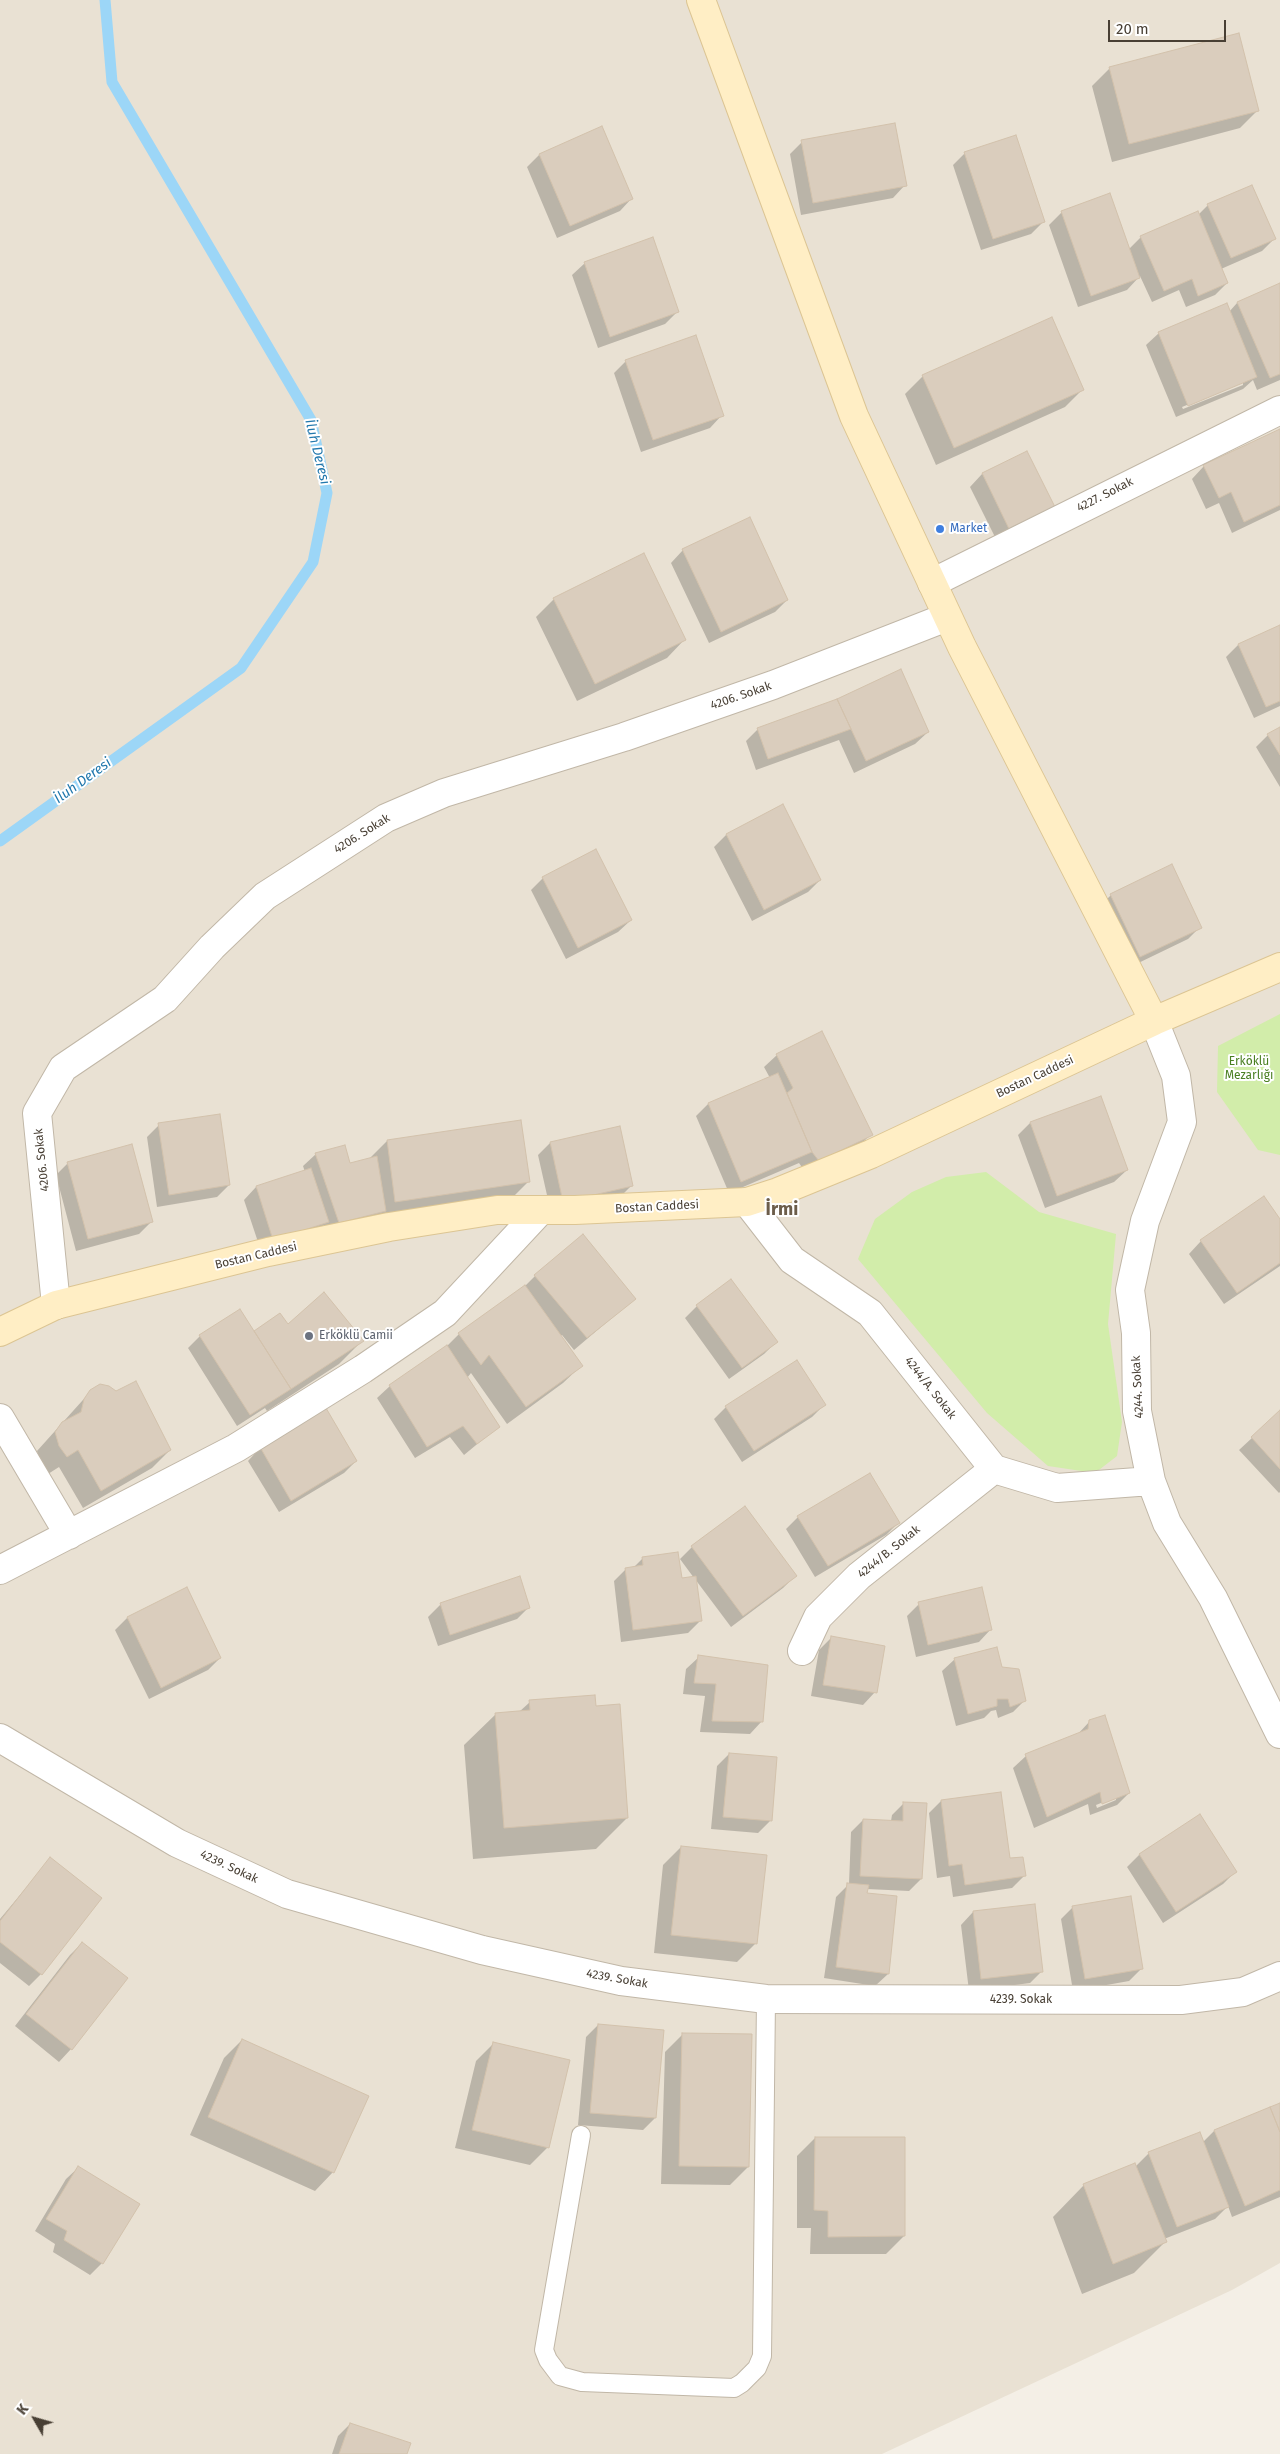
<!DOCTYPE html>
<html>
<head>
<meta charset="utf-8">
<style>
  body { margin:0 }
  #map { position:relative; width:1280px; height:2454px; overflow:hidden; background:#f4efe6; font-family:"Fira Sans",sans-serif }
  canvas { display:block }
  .north { position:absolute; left:10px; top:2394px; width:50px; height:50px; -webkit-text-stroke:4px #fff; paint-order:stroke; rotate:308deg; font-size:14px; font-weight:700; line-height:20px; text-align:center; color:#483f34 }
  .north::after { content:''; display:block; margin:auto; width:18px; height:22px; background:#483f34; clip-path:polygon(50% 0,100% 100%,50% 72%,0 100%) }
  .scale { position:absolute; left:1108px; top:20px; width:118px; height:22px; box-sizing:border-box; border:2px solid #483f34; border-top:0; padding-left:6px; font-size:15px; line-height:18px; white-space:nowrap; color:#483f34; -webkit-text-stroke:4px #fff; paint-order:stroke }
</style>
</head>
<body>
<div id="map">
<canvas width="1280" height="2454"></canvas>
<div class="north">K</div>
<div class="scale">20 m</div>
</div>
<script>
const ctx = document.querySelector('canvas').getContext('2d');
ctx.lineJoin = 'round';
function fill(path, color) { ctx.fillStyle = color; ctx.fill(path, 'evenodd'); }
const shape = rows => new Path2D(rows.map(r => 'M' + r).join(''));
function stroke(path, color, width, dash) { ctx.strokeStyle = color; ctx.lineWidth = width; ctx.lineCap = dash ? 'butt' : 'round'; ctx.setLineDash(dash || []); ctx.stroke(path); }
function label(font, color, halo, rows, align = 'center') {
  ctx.font = font + ' "Fira Sans",sans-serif'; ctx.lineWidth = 4; ctx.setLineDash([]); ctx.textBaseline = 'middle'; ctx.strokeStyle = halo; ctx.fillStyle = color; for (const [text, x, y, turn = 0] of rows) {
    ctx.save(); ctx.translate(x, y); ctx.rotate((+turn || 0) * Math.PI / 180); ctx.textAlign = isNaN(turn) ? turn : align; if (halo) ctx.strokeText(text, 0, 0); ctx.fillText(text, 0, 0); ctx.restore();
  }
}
fill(shape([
  [0,0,1280,0,1280,2263,1232,2290,882,2454,0,2454]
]), '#e9e1d3');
fill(shape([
  [1280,1014,1280,1155,1258,1150,1217,1092,1218,1046],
  [986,1172,1039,1212,1116,1234,1108,1324,1122,1422,1117,1456,1095,1473,1048,1466,987,1413,858,1259,875,1219,912,1192,946,1177]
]), '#d2edaa');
fill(shape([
  [1110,68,1258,110,1240,128,1112,162,1092,86],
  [802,142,905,185,893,198,801,215,790,154],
  [965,153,1044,221,1031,234,981,250,953,165],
  [539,155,632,198,620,211,557,238,527,167],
  [1110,195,1129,249,1141,237,1198,215,1208,205,1274,239,1262,251,1221,269,1227,283,1215,295,1186,307,1179,290,1152,302,1140,276,1127,290,1078,307,1049,225,1061,213],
  [585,263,677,312,665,324,598,348,572,275],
  [1280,284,1280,380,1257,390,1253,380,1243,389,1176,417,1146,345,1159,333,1229,312,1237,303],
  [1243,382,1243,385,1183,409,1182,407],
  [626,361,722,415,710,428,641,452,614,373],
  [923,376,1083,389,1065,407,936,465,905,394],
  [1280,431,1280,510,1232,533,1219,503,1206,509,1192,479,1204,466],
  [1026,453,1055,511,999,545,970,487,982,474],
  [683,550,787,600,775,612,709,643,671,563],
  [554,599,685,639,667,658,577,701,536,617],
  [1279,626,1280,706,1254,718,1226,657,1238,645],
  [838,700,928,732,915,744,854,773,839,740,756,770,746,741,758,729],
  [1280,728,1280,787,1256,747,1268,735],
  [782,806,820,880,808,892,752,921,714,847,726,835],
  [543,878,631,920,618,932,566,959,531,890],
  [1111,895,1200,927,1188,939,1128,968,1099,907],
  [777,1055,871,1134,859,1146,806,1173,799,1163,729,1193,696,1116,708,1104,770,1078,764,1067],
  [1100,1097,1127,1170,1114,1182,1045,1208,1018,1135,1030,1123],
  [159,1125,229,1185,217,1197,157,1207,147,1137],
  [387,1141,528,1182,510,1200,327,1235,324,1225,315,1234,261,1251,244,1200,256,1187,305,1172,303,1166,316,1154,349,1165,369,1159],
  [550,1143,631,1186,619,1198,551,1213,538,1155],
  [68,1163,151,1222,139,1234,76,1251,56,1175],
  [1280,1222,1280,1266,1224,1304,1189,1254,1201,1241],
  [535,1276,634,1299,574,1350,562,1335,560,1336,581,1366,563,1383,507,1424,471,1373,467,1378,499,1426,464,1455,450,1437,415,1458,377,1398,390,1386,445,1348,459,1334,524,1287],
  [697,1306,776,1342,764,1354,729,1379,685,1318],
  [288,1325,362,1341,339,1364,267,1411,265,1408,237,1426,188,1348,200,1336,254,1332],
  [91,1391,170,1450,152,1468,83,1508,59,1467,48,1474,41,1464,37,1451],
  [824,1405,812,1417,742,1462,714,1419,726,1407],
  [1280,1412,1280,1492,1279,1493,1239,1450],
  [260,1448,356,1461,344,1473,279,1512,248,1461],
  [798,1517,898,1523,886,1535,815,1577,786,1529],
  [692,1547,795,1576,783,1588,731,1627,695,1579,700,1621,688,1633,621,1642,614,1581,626,1569,633,1568,643,1558,681,1580,694,1578,680,1559],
  [441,1604,529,1607,517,1619,438,1646,428,1617],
  [919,1604,991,1629,979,1642,916,1657,907,1616],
  [127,1618,220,1658,208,1670,149,1699,115,1630],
  [831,1638,875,1692,863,1705,811,1696,819,1650],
  [699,1657,762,1721,750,1734,700,1732,705,1696,683,1694,686,1669],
  [955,1659,1001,1668,1025,1700,1013,1712,998,1718,996,1710,991,1711,984,1718,956,1726,942,1671],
  [530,1702,627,1818,596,1849,473,1859,464,1745,496,1714,519,1712],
  [1090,1721,1129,1793,1117,1805,1090,1815,1088,1804,1034,1828,1013,1768,1026,1756,1077,1735],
  [1116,1797,1116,1800,1097,1808,1096,1805],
  [729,1754,770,1821,758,1833,711,1829,717,1766],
  [941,1801,1024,1876,1012,1888,953,1897,950,1876,937,1878,929,1813],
  [904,1803,921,1879,909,1891,867,1889,865,1894,888,1974,875,1986,824,1978,836,1897,849,1884,851,1832,863,1820,891,1821,892,1815],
  [1200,1816,1235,1872,1223,1884,1163,1923,1127,1867,1139,1855],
  [681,1847,756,1943,737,1962,654,1953,663,1865],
  [50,1859,41,1974,29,1986,0,1963,0,1919],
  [1073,1907,1141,1969,1129,1981,1073,1991,1061,1919],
  [973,1912,1042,1971,1030,1983,969,1991,961,1925],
  [82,1943,126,1978,71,2049,59,2062,15,2026,70,1955],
  [598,2025,655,2118,643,2130,578,2125,586,2037],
  [683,2034,748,2167,730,2185,661,2184,665,2052],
  [242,2040,333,2172,315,2191,190,2135,224,2058],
  [494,2043,548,2147,530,2165,455,2148,476,2061],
  [1280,2104,1280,2197,1232,2217,1228,2206,1215,2219,1164,2239,1165,2242,1134,2273,1082,2294,1053,2217,1084,2185,1135,2167,1149,2153,1202,2143,1214,2131],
  [815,2138,904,2236,886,2254,810,2254,811,2228,797,2228,797,2156],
  [79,2167,102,2263,90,2275,53,2252,55,2244,35,2231,66,2179],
  [350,2424,406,2454,332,2454,338,2436]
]), '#0003');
stroke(shape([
  [0,841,241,668,313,562,327,493,311,420,112,82,105,0]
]), '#9cd6f7', 11);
const building = shape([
  [1239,33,1259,111,1129,144,1109,67,1239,33],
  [895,123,907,186,813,203,801,140,895,123],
  [602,126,633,199,570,226,539,154,602,126],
  [1016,135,1045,222,993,239,964,152,1016,135],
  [1252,185,1276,239,1231,258,1207,204,1252,185],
  [1110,193,1140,278,1091,296,1061,211,1110,193],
  [1198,211,1228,283,1198,296,1192,279,1164,291,1140,236,1198,211],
  [653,237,679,312,610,337,584,262,653,237],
  [1280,283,1280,374,1270,378,1237,302,1280,283],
  [1227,303,1257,377,1188,406,1158,332,1227,303],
  [1052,317,1084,390,954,448,922,375,1052,317],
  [696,335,724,416,653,440,625,360,696,335],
  [1280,429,1280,505,1244,522,1231,492,1219,498,1203,465,1280,429],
  [1027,451,1057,511,1011,533,982,473,1027,451],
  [750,517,788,600,721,632,682,549,750,517],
  [644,553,686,640,595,684,553,598,644,553],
  [1280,625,1280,701,1266,707,1238,644,1280,625],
  [901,669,929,732,866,761,837,699,901,669],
  [837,699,851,729,768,759,757,728,837,699],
  [1280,727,1280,755,1267,734,1280,727],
  [783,804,821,880,764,910,726,834,783,804],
  [596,849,632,920,578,948,542,877,596,849],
  [1172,864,1202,928,1140,957,1110,894,1172,864],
  [822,1031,873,1135,819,1161,812,1152,787,1093,793,1088,776,1054,822,1031],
  [778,1073,812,1152,741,1182,708,1103,778,1073],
  [1101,1096,1128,1170,1057,1196,1030,1122,1101,1096],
  [220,1114,230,1185,169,1195,158,1123,220,1114],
  [521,1120,530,1182,395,1202,387,1140,521,1120],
  [620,1126,633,1186,563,1202,550,1142,620,1126],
  [132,1144,153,1222,88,1239,67,1162,132,1144],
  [345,1145,350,1163,377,1156,386,1211,339,1223,315,1153,345,1145],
  [311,1168,329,1222,273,1240,256,1186,311,1168],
  [1264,1196,1280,1219,1280,1263,1237,1293,1200,1240,1264,1196],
  [583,1234,636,1299,587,1338,534,1275,583,1234],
  [731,1279,778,1342,742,1368,696,1305,731,1279],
  [525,1285,583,1366,526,1407,489,1355,481,1365,458,1333,525,1285],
  [324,1292,364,1341,291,1389,254,1331,280,1313,288,1324,324,1292],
  [240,1309,291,1389,250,1415,199,1335,240,1309],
  [447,1345,500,1427,477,1444,463,1426,427,1447,389,1385,447,1345],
  [797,1360,826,1405,754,1451,725,1406,797,1360],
  [136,1381,171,1450,101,1491,78,1450,67,1457,59,1446,55,1432,62,1422,81,1412,84,1399,90,1390,100,1384,109,1386,116,1391,136,1381],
  [326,1408,357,1461,291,1501,260,1447,326,1408],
  [1280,1410,1280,1469,1251,1437,1280,1410],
  [870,1473,900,1523,828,1566,797,1516,870,1473],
  [745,1506,797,1576,743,1616,691,1546,745,1506],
  [678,1552,682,1578,696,1576,702,1621,633,1630,625,1568,643,1565,642,1557,678,1552],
  [520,1576,530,1608,450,1635,440,1603,520,1576],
  [187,1587,221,1658,161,1688,127,1617,187,1587],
  [982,1587,992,1630,928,1645,918,1602,982,1587],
  [831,1636,885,1646,877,1693,823,1685,831,1636],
  [997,1647,1002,1667,1019,1669,1026,1701,1010,1707,1008,1699,997,1699,997,1706,968,1714,954,1658,997,1647],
  [698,1655,768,1665,763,1722,712,1721,716,1684,694,1683,698,1655],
  [595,1695,596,1706,620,1704,628,1818,504,1828,495,1713,530,1710,529,1700,595,1695],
  [1105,1715,1130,1793,1102,1804,1100,1792,1047,1817,1025,1754,1088,1729,1089,1720,1105,1715],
  [729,1753,777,1757,772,1821,723,1817,729,1753],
  [1001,1792,1010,1858,1023,1857,1026,1876,965,1885,962,1864,949,1866,941,1800,1001,1792],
  [903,1802,927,1803,922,1879,860,1876,863,1819,903,1821,903,1802],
  [1200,1814,1237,1872,1176,1912,1139,1854,1200,1814],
  [681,1846,767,1855,757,1944,671,1935,681,1846],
  [50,1857,102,1898,42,1975,0,1942,0,1921,50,1857],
  [847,1883,869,1885,867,1893,897,1896,889,1974,836,1967,847,1883],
  [1131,1896,1143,1969,1085,1979,1072,1906,1131,1896],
  [1035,1904,1043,1972,981,1979,973,1911,1035,1904],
  [82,1942,128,1978,72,2050,26,2014,82,1942],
  [598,2024,664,2030,656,2118,590,2113,598,2024],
  [682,2033,752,2034,749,2167,679,2166,682,2033],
  [242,2039,369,2096,334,2173,208,2117,242,2039],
  [493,2042,570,2060,549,2148,472,2130,493,2042],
  [1280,2103,1280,2132,1270,2107,1280,2103],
  [1270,2107,1280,2132,1280,2190,1245,2206,1214,2130,1270,2107],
  [1200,2132,1229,2207,1177,2227,1148,2152,1200,2132],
  [815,2137,905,2137,905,2236,828,2237,828,2211,814,2210,815,2137],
  [1135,2163,1167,2242,1113,2264,1083,2184,1135,2163],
  [78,2166,140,2204,103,2264,64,2240,67,2231,46,2219,78,2166],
  [350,2423,411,2443,407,2454,339,2454,350,2423]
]);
fill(building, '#dacdbd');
stroke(building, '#d3c2ac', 1);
const lane = shape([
  [581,2135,544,2350,548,2360,560,2376,582,2382,734,2388,742,2383,757,2368,762,2356,766,1999]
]);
const street = shape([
  [932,583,1280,410],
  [1154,1021,1176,1076,1182,1122,1145,1221,1130,1290,1136,1333,1137,1411,1151,1481,1167,1523,1213,1598,1280,1734],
  [747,1202,792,1260,870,1313,994,1469,1057,1488,1151,1481],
  [56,1305,37,1113,63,1068,165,999,212,947,265,896,386,818,444,793,624,737,773,685,947,617],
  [0,1418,69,1535],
  [0,1570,236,1448,363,1369,445,1313,541,1210],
  [802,1651,818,1617,859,1576,994,1469],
  [0,1738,177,1843,287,1894,482,1950,621,1981,766,1999,1181,2000,1243,1992,1280,1976]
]);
const secondary = shape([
  [701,0,854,416,962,647,1154,1021],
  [0,1332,56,1305,268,1252,389,1227,497,1210,575,1210,747,1202,778,1192,871,1154,1154,1021,1280,967]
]);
stroke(lane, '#c1b7a7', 20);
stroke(street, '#c1b7a7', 30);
stroke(secondary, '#dcc593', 30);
stroke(lane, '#fff', 18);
stroke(street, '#fff', 28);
stroke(secondary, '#ffeec5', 28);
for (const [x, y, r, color] of [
  [940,529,5,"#3f7fe0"],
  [309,1336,5,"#6b7280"]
]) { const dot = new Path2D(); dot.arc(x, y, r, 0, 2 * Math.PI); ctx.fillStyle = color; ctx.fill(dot); stroke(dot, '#fff', 2); }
label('12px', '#483f34', '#fff', [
  ["4227. Sokak",1105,495,-27],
  ["4206. Sokak",741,696,-19],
  ["4206. Sokak",362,834,-32],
  ["Bostan Caddesi",1035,1077,-25],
  ["4206. Sokak",42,1160,-96],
  ["Bostan Caddesi",657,1207,-3],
  ["Bostan Caddesi",256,1256,-13],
  ["4244. Sokak",1138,1387,-93],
  ["4244/A. Sokak",930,1388,52],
  ["4244/B. Sokak",889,1552,-39],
  ["4239. Sokak",229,1867,25],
  ["4239. Sokak",617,1979,10],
  ["4239. Sokak",1021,2000]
]);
label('12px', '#366cbe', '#fff', [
  ["Market",950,529]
], 'left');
label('12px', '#4a7f22', '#fff', [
  ["Erköklü",1249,1062],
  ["Mezarlığı",1249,1076]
]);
label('12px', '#5b616d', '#fff', [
  ["Erköklü Camii",319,1336]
], 'left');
label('italic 14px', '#2178ad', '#fff', [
  ["İluh Deresi",317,452,76],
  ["İluh Deresi",83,781,-36]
]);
label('bold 18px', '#6c5d4a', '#fff', [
  ["İrmi",782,1210]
]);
</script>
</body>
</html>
